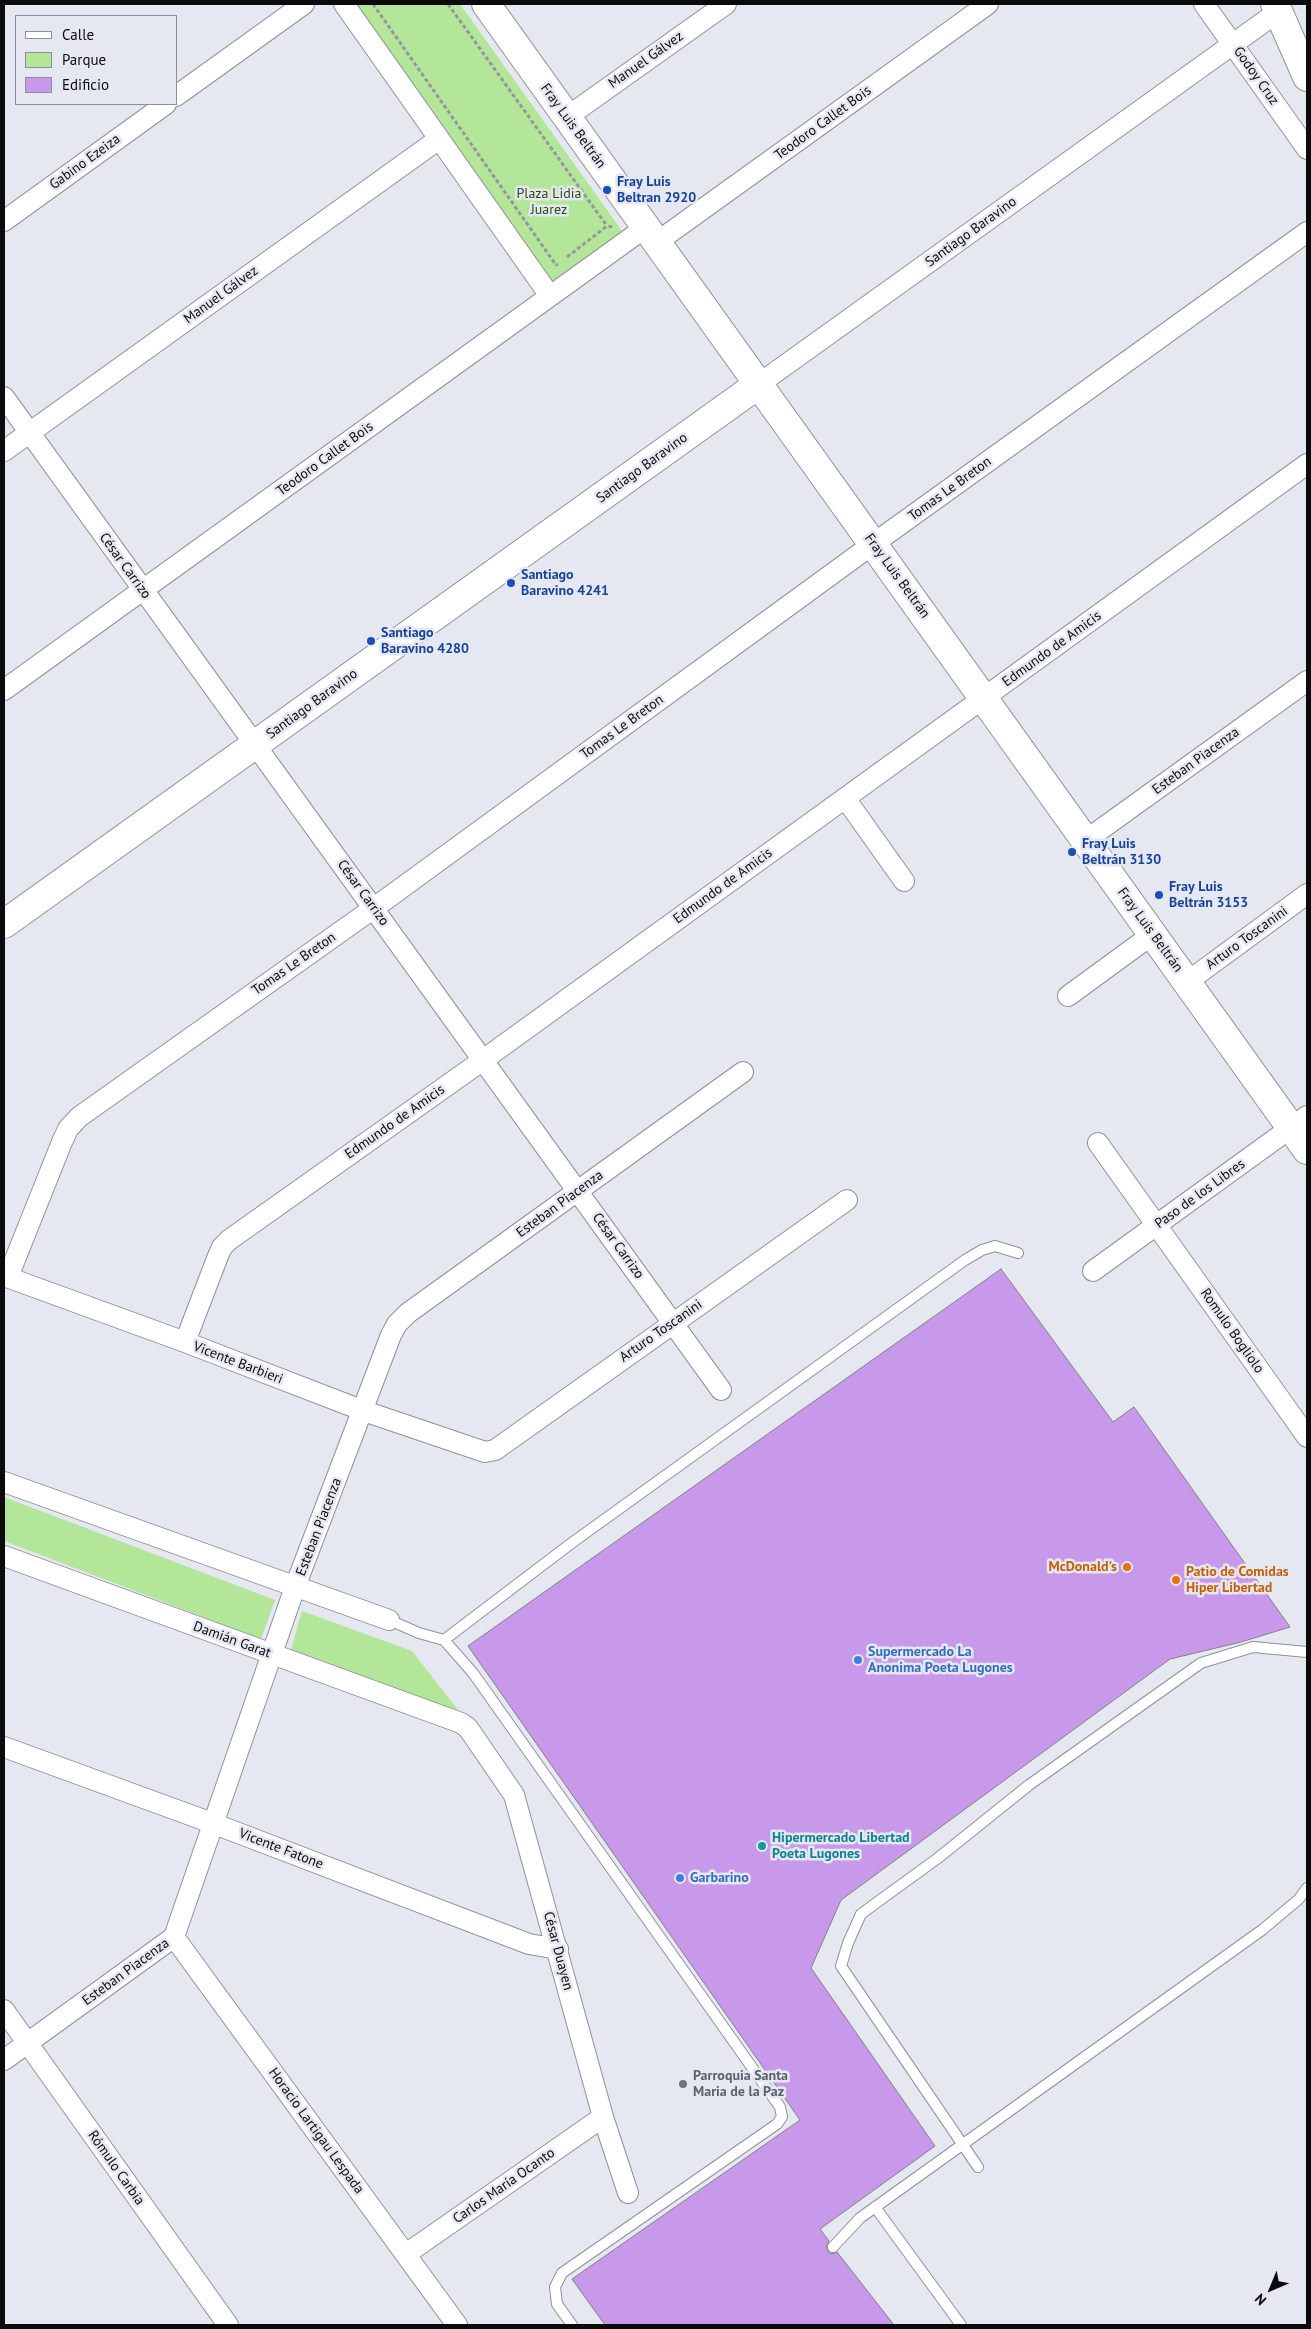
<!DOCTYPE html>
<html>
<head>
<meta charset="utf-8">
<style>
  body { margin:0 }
  #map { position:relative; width:1311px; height:2329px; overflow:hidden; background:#e6e8f1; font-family:"PT Sans",sans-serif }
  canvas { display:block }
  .frame { position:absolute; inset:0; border:5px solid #0b0b0e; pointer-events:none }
  .legend { position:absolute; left:15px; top:15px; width:162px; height:90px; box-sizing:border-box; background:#e6e8f1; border:1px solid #8e9096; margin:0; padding:6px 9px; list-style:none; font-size:15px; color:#0b0b0e }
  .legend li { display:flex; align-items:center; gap:10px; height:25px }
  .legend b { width:25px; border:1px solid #8e9096 }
  .north { position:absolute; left:1246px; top:2264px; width:50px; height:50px; -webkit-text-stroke:4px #e6e8f1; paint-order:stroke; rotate:225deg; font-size:14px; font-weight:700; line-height:20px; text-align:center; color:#0b0b0e }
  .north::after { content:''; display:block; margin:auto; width:18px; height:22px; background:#0b0b0e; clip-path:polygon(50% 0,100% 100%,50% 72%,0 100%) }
</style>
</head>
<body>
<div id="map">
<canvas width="1311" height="2329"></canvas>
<div class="frame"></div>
<ul class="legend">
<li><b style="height:6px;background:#fff"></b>Calle</li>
<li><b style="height:14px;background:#b3e698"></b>Parque</li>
<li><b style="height:14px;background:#c899eb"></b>Edificio</li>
</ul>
<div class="north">N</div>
</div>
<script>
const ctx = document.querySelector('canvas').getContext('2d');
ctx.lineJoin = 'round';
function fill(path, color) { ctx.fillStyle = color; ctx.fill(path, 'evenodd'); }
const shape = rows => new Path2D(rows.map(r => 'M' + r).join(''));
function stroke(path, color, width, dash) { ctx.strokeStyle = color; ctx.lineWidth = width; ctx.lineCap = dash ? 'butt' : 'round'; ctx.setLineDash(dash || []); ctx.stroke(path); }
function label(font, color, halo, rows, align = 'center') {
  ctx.font = font + ' "PT Sans",sans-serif'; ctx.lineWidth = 5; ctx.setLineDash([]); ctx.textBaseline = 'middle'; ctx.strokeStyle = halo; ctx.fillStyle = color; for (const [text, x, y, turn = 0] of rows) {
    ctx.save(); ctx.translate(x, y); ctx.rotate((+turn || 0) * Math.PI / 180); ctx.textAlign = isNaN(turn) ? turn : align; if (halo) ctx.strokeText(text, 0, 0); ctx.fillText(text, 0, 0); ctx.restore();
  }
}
fill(shape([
  [354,4,460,4,622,231,554,283],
  [4,1497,275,1600,261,1639,4,1541],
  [302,1611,412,1651,458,1710,290,1653]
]), '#b3e698');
const building = shape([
  [1001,1269,1113,1422,1134,1407,1290,1627,1241,1642,1170,1659,841,1900,811,1968,935,2146,820,2229,829,2241,826,2246,828,2252,832,2254,837,2252,894,2325,605,2325,572,2279,800,2120,468,1646,1001,1269]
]);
fill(building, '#c899eb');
stroke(building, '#827e85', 1);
const service = shape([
  [389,1620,419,1633,444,1640,473,1673,780,2107,782,2117,777,2124,562,2273,555,2287,557,2304,572,2325],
  [444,1640,573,1542,965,1260,982,1250,995,1246,1018,1253],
  [978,2167,841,1966,848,1943,861,1914,938,1858,1029,1785,1201,1663,1253,1647,1307,1652],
  [875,2207,961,2325],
  [833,2247,860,2218,1262,1930,1299,1899,1307,1888]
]);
const minor = shape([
  [344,4,550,296],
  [1204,4,1307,149],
  [176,96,304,4],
  [567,117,726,4],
  [4,221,166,104],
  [657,242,988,4],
  [759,384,1279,11],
  [4,397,721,1390],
  [4,451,439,139],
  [4,690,646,227],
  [845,798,904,881],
  [1086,840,1307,681],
  [1187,982,1307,894],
  [1068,996,1153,934],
  [1098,1143,1307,1437],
  [1093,1271,1307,1116],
  [4,1276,185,1342,364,1411,485,1452,495,1450,847,1200],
  [8,1277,62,1142,68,1129,79,1117,374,908,873,544,1307,232],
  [185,1342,218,1256,222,1247,229,1240,483,1060,1307,464],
  [4,1482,389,1620],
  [4,1556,461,1723,468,1728,514,1795,603,2117,628,2193],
  [4,1747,212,1823,529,1944,558,1949],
  [174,1937,457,2325],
  [4,2010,228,2325],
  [4,2060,174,1937,295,1587,391,1335,397,1324,408,1313,743,1072],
  [406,2254,603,2117]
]);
const secondary = shape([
  [486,4,1307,1150],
  [1275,4,1307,77],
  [4,924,759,384]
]);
stroke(service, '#909199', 12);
stroke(minor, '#909199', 22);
stroke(secondary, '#909199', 30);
stroke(shape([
  [373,4,556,265,558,264],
  [448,4,607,226],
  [567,257,607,226,613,227]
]), '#96979e', 3, [4, 2.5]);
stroke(service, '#fff', 10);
stroke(minor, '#fff', 20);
stroke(secondary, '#fff', 28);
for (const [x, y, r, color] of [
  [607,190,5,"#1a4fb4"],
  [511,583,5,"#1a4fb4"],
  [371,641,5,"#1a4fb4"],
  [1072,852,5,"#1a4fb4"],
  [1159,895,5,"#1a4fb4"],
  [1127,1567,5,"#e8710a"],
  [1176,1580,5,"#e8710a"],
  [858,1660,5,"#3f7fe0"],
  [762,1846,5,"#0f9aa8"],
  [680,1878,5,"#3f7fe0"],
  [683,2084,5,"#6b7280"]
]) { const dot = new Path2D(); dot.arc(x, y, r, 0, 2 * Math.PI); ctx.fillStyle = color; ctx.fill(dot); stroke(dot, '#e6e8f1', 2); }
label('14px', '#0b0b0e', '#e6e8f1', [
  ["Manuel Gálvez",646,60,-35],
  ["Godoy Cruz",1256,76,55],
  ["Teodoro Callet Bois",823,123,-36],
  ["Fray Luis Beltrán",573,126,54],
  ["Gabino Ezeiza",85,162,-36],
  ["Santiago Baravino",971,232,-36],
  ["Manuel Gálvez",221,295,-36],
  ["Teodoro Callet Bois",325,459,-36],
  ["Santiago Baravino",642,468,-36],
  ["Tomas Le Breton",950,489,-36],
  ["César Carrizo",125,566,54],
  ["Fray Luis Beltrán",897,576,54],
  ["Edmundo de Amicis",1052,649,-36],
  ["Santiago Baravino",312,704,-36],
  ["Tomas Le Breton",622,727,-36],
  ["Esteban Piacenza",1196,761,-36],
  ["Edmundo de Amicis",723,886,-36],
  ["César Carrizo",363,893,54],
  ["Fray Luis Beltrán",1150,930,54],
  ["Arturo Toscanini",1247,938,-36],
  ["Tomas Le Breton",294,964,-35],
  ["Edmundo de Amicis",395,1122,-35],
  ["Paso de los Libres",1200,1194,-36],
  ["Esteban Piacenza",560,1204,-36],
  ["César Carrizo",618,1246,54],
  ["Arturo Toscanini",661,1331,-35],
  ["Romulo Bogliolo",1232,1331,55],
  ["Vicente Barbieri",238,1363,21],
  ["Esteban Piacenza",319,1527,-69],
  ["Damián Garat",232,1640,20],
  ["Vicente Fatone",281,1849,21],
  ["César Duayen",558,1951,75],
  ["Esteban Piacenza",126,1972,-36],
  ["Horacio Lartigau Lespada",316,2131,54],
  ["Rómulo Carbia",116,2168,55],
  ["Carlos María Ocanto",504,2186,-35]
]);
label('bold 14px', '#164399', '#e6e8f1', [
  ["Fray Luis",617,182],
  ["Beltran 2920",617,198],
  ["Santiago",521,575],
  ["Baravino 4241",521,591],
  ["Santiago",381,633],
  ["Baravino 4280",381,649],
  ["Fray Luis",1082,844],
  ["Beltrán 3130",1082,860],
  ["Fray Luis",1169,887],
  ["Beltrán 3153",1169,903]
], 'left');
label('14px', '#2a4c13', '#e6e8f1', [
  ["Plaza Lidia",549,194],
  ["Juarez",549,210]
]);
label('bold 14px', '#c56008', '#e6e8f1', [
  ["McDonald's",1117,1567],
  ["Patio de Comidas",1186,1572,"left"],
  ["Hiper Libertad",1186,1588,"left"]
], 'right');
label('bold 14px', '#366cbe', '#e6e8f1', [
  ["Supermercado La",868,1652],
  ["Anonima Poeta Lugones",868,1668],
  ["Garbarino",690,1878]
], 'left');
label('bold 14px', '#0d838f', '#e6e8f1', [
  ["Hipermercado Libertad",772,1838],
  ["Poeta Lugones",772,1854]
], 'left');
label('bold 14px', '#5b616d', '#e6e8f1', [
  ["Parroquia Santa",693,2076],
  ["Maria de la Paz",693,2092]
], 'left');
</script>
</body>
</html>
